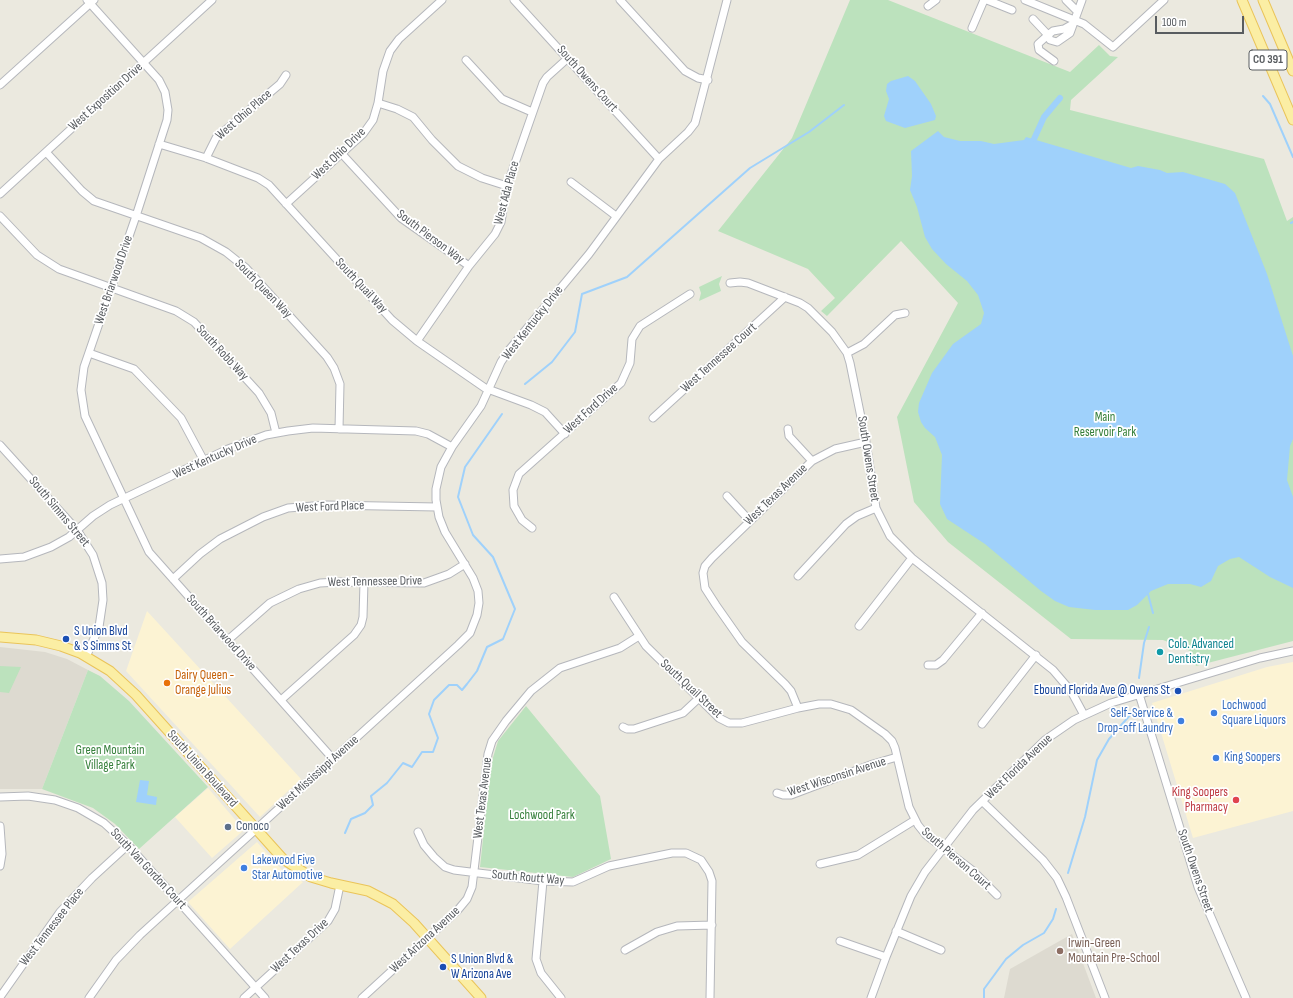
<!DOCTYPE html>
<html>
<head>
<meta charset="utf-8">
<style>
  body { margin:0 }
  #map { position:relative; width:1293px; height:998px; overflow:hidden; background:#ebe9df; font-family:"Sofia Sans Condensed",sans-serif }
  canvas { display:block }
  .scale { position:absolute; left:1155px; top:16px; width:89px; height:18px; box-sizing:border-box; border:2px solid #585c60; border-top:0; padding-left:5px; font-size:12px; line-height:14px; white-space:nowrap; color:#585c60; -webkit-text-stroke:3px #fff; paint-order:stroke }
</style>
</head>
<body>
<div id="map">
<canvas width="1293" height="998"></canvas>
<div class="scale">100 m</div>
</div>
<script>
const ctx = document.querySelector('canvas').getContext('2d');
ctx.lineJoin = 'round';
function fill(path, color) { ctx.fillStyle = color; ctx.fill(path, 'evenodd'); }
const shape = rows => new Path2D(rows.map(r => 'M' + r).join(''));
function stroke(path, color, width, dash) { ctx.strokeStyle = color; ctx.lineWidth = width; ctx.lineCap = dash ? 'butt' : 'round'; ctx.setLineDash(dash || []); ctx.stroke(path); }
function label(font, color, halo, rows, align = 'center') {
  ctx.font = font + ' "Sofia Sans Condensed",sans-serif'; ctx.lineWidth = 3.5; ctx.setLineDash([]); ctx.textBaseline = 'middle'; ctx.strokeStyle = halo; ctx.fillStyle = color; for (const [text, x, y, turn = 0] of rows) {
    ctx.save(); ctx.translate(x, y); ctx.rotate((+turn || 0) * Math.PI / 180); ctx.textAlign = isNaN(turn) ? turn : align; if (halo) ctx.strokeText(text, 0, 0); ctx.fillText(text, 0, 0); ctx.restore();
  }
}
fill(shape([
  [147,611,301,779,260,817,126,671],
  [1293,662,1293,811,1193,838,1152,703,1267,667],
  [208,788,244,830,212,858,175,817],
  [257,842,281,869,303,882,230,949,188,902]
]), '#fcf3d3');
fill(shape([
  [0,647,45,652,67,659,88,670,42,789,0,789],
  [1072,934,1096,998,1004,998,1010,969]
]), '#dddad0');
fill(shape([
  [850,0,888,0,1070,72,1099,45,1110,56,1118,57,1071,100,1070,110,1264,159,1287,221,1293,217,1293,641,1196,666,1190,651,1163,640,1071,639,948,542,914,502,897,417,958,303,901,241,827,316,821,311,835,298,808,269,718,231,792,138],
  [722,276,719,284,721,291,699,301,701,293,699,287],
  [0,666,21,667,9,693,0,692],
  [88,670,100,676,129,701,208,787,139,849,115,824,93,808,42,789],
  [526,706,600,796,611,859,573,877,480,867,491,764,498,741]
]), '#bce2bd');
fill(shape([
  [908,76,915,81,931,104,936,116,935,120,905,128,886,121,884,116,889,99,886,91,887,84,891,81],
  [938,131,944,137,960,141,981,141,994,144,1024,140,1026,137,1131,168,1138,166,1160,170,1167,173,1183,172,1225,184,1235,193,1267,274,1293,356,1293,439,1290,446,1287,480,1293,497,1293,588,1270,577,1239,557,1230,559,1218,566,1211,581,1201,587,1190,584,1168,584,1151,591,1137,605,1128,610,1095,610,1069,607,1055,601,1041,591,985,544,947,519,940,504,942,455,935,437,925,428,921,422,918,412,919,403,932,373,953,344,981,324,984,313,978,295,967,281,946,264,932,249,925,237,917,207,910,190,912,176,911,151],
  [140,780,149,781,147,795,157,797,156,805,136,802]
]), '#9fd1fb');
stroke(shape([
  [1263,96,1270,104,1293,157],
  [1291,223,1293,222],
  [525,384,552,362,575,332,582,294,627,277,750,168,809,132,844,105],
  [1148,594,1153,613],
  [1139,678,1144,643,1149,627],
  [345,833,351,819,365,813,373,805,371,796,387,783,403,763,412,767,422,752,433,752,438,738,429,714,434,700,449,685,457,685,462,690,467,684,477,671,487,647,503,639,515,609,493,557,473,535,458,497,465,467,502,414],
  [1068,873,1085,817,1097,760,1109,739,1131,714],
  [984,998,984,989,1006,959,1023,945,1044,933,1053,919,1056,909]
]), '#9fd1fb', 2);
stroke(shape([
  [1034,139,1044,117,1060,98]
]), '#9fd1fb', 6);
const minor = shape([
  [87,0,159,80,165,92,168,110,167,120,136,216,84,367,81,390,85,416,149,552,333,759],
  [514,0,659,159],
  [620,0,685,71,698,78,708,80],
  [987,0,1012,10],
  [1025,0,1084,24,1113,47,1164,0],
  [1066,0,1077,11],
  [928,6,936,0],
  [1033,19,1048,35,1053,31,1064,29,1073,24],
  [972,28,984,0],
  [466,60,502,99,532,112],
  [1054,61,1039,50,1038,44,1048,35,1050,40,1057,42,1070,33,1082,0],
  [0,85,94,0],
  [378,103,397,109,413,117,432,140,458,166,482,178,507,186],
  [159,144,206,158,258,178,269,185,392,320,417,341,485,388,531,405,545,412,565,434],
  [46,152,82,191,94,201,201,238,226,252,246,268,327,357,334,368,340,384,339,429],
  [342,154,401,218,469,266],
  [206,158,216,138,280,84,286,75],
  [571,182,616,216],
  [0,194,212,0],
  [286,204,363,134,373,120,378,103,383,71,390,51,399,39,442,0],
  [0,216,37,255,59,269,176,311,194,322,259,393,271,413,276,433],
  [730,283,740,282,748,283,800,303,808,308,832,332,847,353,850,363,866,442,876,508,890,536,912,558,1053,670,1071,691,1084,715],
  [417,341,469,266,495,234,501,222,507,186,543,83,547,77,568,58],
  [89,353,134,369,181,418,204,461],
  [847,353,864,344,895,315,905,313],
  [653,418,785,297],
  [788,429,789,436,812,461],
  [0,445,77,530,93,555,102,583,103,600,99,627,86,657],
  [727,496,750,521],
  [532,528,522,520,514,506,513,490,519,474,621,383,630,363,632,339,640,326,690,294],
  [0,559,24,557,51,547,69,537,93,516,110,505,228,449,266,435,288,431,313,428,416,431,428,434,452,447],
  [798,576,846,524,857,516,876,508],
  [173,579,200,554,220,539,263,517,288,508,326,505,437,507],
  [614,597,646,646,719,718,729,723,742,723,798,708,819,704,831,704,851,710,885,734,892,741,895,748,909,807,918,825,926,835,972,870,997,895],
  [859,626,912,558],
  [228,640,270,603,299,589,320,583,338,582,424,583,449,574,465,564],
  [928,665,936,665,943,660,982,613],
  [1139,694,1198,887,1246,998],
  [281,700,354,635,361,625,363,617,364,582],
  [798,708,791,691,785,684,742,642,716,605,705,588,703,573,705,566,712,558,812,461,835,449,866,442],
  [982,724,1036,655],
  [623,727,627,729,634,729,683,713,699,698],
  [777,793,783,795,791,795,873,764,897,757],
  [0,797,28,796,55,800,78,808,104,823,128,845,265,998],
  [983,802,1043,860,1057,878,1066,897,1105,998],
  [0,826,2,854,0,866],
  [418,832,424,845,434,857,445,867,454,870,543,881,573,882,609,866,672,853,686,853,701,860,709,872,712,881,710,998],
  [820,864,858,855,915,820],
  [543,881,536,959,541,973,561,998],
  [896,931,941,950],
  [840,941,886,957],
  [625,950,657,932,677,926,712,925],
  [0,997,60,912,92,878,128,845],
  [89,998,116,960,140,935,458,645,470,633,477,615,479,603,478,591,473,578,445,532,439,517,436,500,436,489,441,467,452,447,481,406,501,362,509,350,589,254,659,159,688,132,695,123,727,0],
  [244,998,328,921,335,909,340,885],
  [362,998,457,911,467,899,472,887,488,754,492,741,506,721,531,691,560,668,620,648,639,636],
  [871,998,886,957,911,896,925,872,973,810,1045,740,1074,720,1111,703,1260,658,1293,651]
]);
const major = shape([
  [1242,0,1293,120],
  [1263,0,1293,71],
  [0,637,36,640,61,646,80,653,110,671,136,695,283,859,311,877,331,883,368,891,393,904,414,923,481,998]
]);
stroke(minor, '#b5b7bc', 9);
stroke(major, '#eac459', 11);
stroke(minor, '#fff', 7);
stroke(major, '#fbeea4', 9);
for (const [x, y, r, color] of [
  [66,639,4,"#1a4fb4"],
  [1160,652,4,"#0f9aa8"],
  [167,683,4,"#e8710a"],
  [1178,691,4,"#1a4fb4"],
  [1214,713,4,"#3f7fe0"],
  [1181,721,4,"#3f7fe0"],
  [1216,758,4,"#3f7fe0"],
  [1236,800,4,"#e0444e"],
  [228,827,4,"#5c6f8a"],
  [244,868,4,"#3f7fe0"],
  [1060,951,4,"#8d6e63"],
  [443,967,4,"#1a4fb4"]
]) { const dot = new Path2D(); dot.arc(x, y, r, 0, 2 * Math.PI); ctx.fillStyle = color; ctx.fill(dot); stroke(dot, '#fff', 1.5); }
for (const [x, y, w] of [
  [1268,60,38]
]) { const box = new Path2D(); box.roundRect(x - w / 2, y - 10, w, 20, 3); ctx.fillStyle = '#fff'; ctx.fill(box); stroke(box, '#585c60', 1); }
label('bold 12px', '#585c60', null, [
  ["CO 391",1268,60]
]);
label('13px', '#585c60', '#fff', [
  ["South Owens Court",587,79,48],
  ["West Exposition Drive",106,97,-42],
  ["West Ohio Place",244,115,-41],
  ["West Ohio Drive",339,154,-44],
  ["West Ada Place",507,193,-75],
  ["South Pierson Way",430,237,37],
  ["West Briarwood Drive",114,280,-71],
  ["South Quail Way",361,286,47],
  ["South Queen Way",263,289,46],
  ["West Kentucky Drive",533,323,-52],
  ["South Robb Way",222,353,47],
  ["West Tennessee Court",719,358,-42],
  ["West Ford Drive",591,409,-42],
  ["West Kentucky Drive",215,457,-24],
  ["South Owens Street",868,459,81],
  ["West Texas Avenue",776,495,-44],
  ["West Ford Place",330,507,-2],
  ["South Simms Street",59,512,50],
  ["West Tennessee Drive",375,582,-1],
  ["South Briarwood Drive",221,633,48],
  ["South Quail Street",691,689,43],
  ["West Florida Avenue",1019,767,-44],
  ["South Union Boulevard",202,769,48],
  ["West Mississippi Avenue",318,773,-42],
  ["West Wisconsin Avenue",837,777,-18],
  ["West Texas Avenue",483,798,-83],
  ["South Pierson Court",956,859,41],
  ["South Van Gordon Court",148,869,47],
  ["South Owens Street",1195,871,71],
  ["South Routt Way",528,878,5],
  ["West Tennessee Place",52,927,-52],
  ["West Arizona Avenue",425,940,-43],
  ["West Texas Drive",300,946,-43]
]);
label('13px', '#37803c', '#fff', [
  ["Main",1105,418],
  ["Reservoir Park",1105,433],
  ["Green Mountain",110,751],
  ["Village Park",110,766],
  ["Lochwood Park",542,816]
]);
label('13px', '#164399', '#fff', [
  ["S Union Blvd",74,632],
  ["& S Simms St",74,647],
  ["Ebound Florida Ave @ Owens St",1170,691,"right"],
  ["S Union Blvd &",451,960],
  ["W Arizona Ave",451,975]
], 'left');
label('13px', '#0d838f', '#fff', [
  ["Colo. Advanced",1168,645],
  ["Dentistry",1168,660]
], 'left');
label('13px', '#c56008', '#fff', [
  ["Dairy Queen -",175,676],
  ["Orange Julius",175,691]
], 'left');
label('13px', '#366cbe', '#fff', [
  ["Lochwood",1222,706],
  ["Square Liquors",1222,721],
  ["Self-Service &",1173,714,"right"],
  ["Drop-off Laundry",1173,729,"right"],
  ["King Soopers",1224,758],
  ["Lakewood Five",252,861],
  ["Star Automotive",252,876]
], 'left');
label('13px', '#be3a42', '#fff', [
  ["King Soopers",1228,793],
  ["Pharmacy",1228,808]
], 'right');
label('13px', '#4e5e75', '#fff', [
  ["Conoco",236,827]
], 'left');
label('13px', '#785e54', '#fff', [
  ["Irwin-Green",1068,944],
  ["Mountain Pre-School",1068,959]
], 'left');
</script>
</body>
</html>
